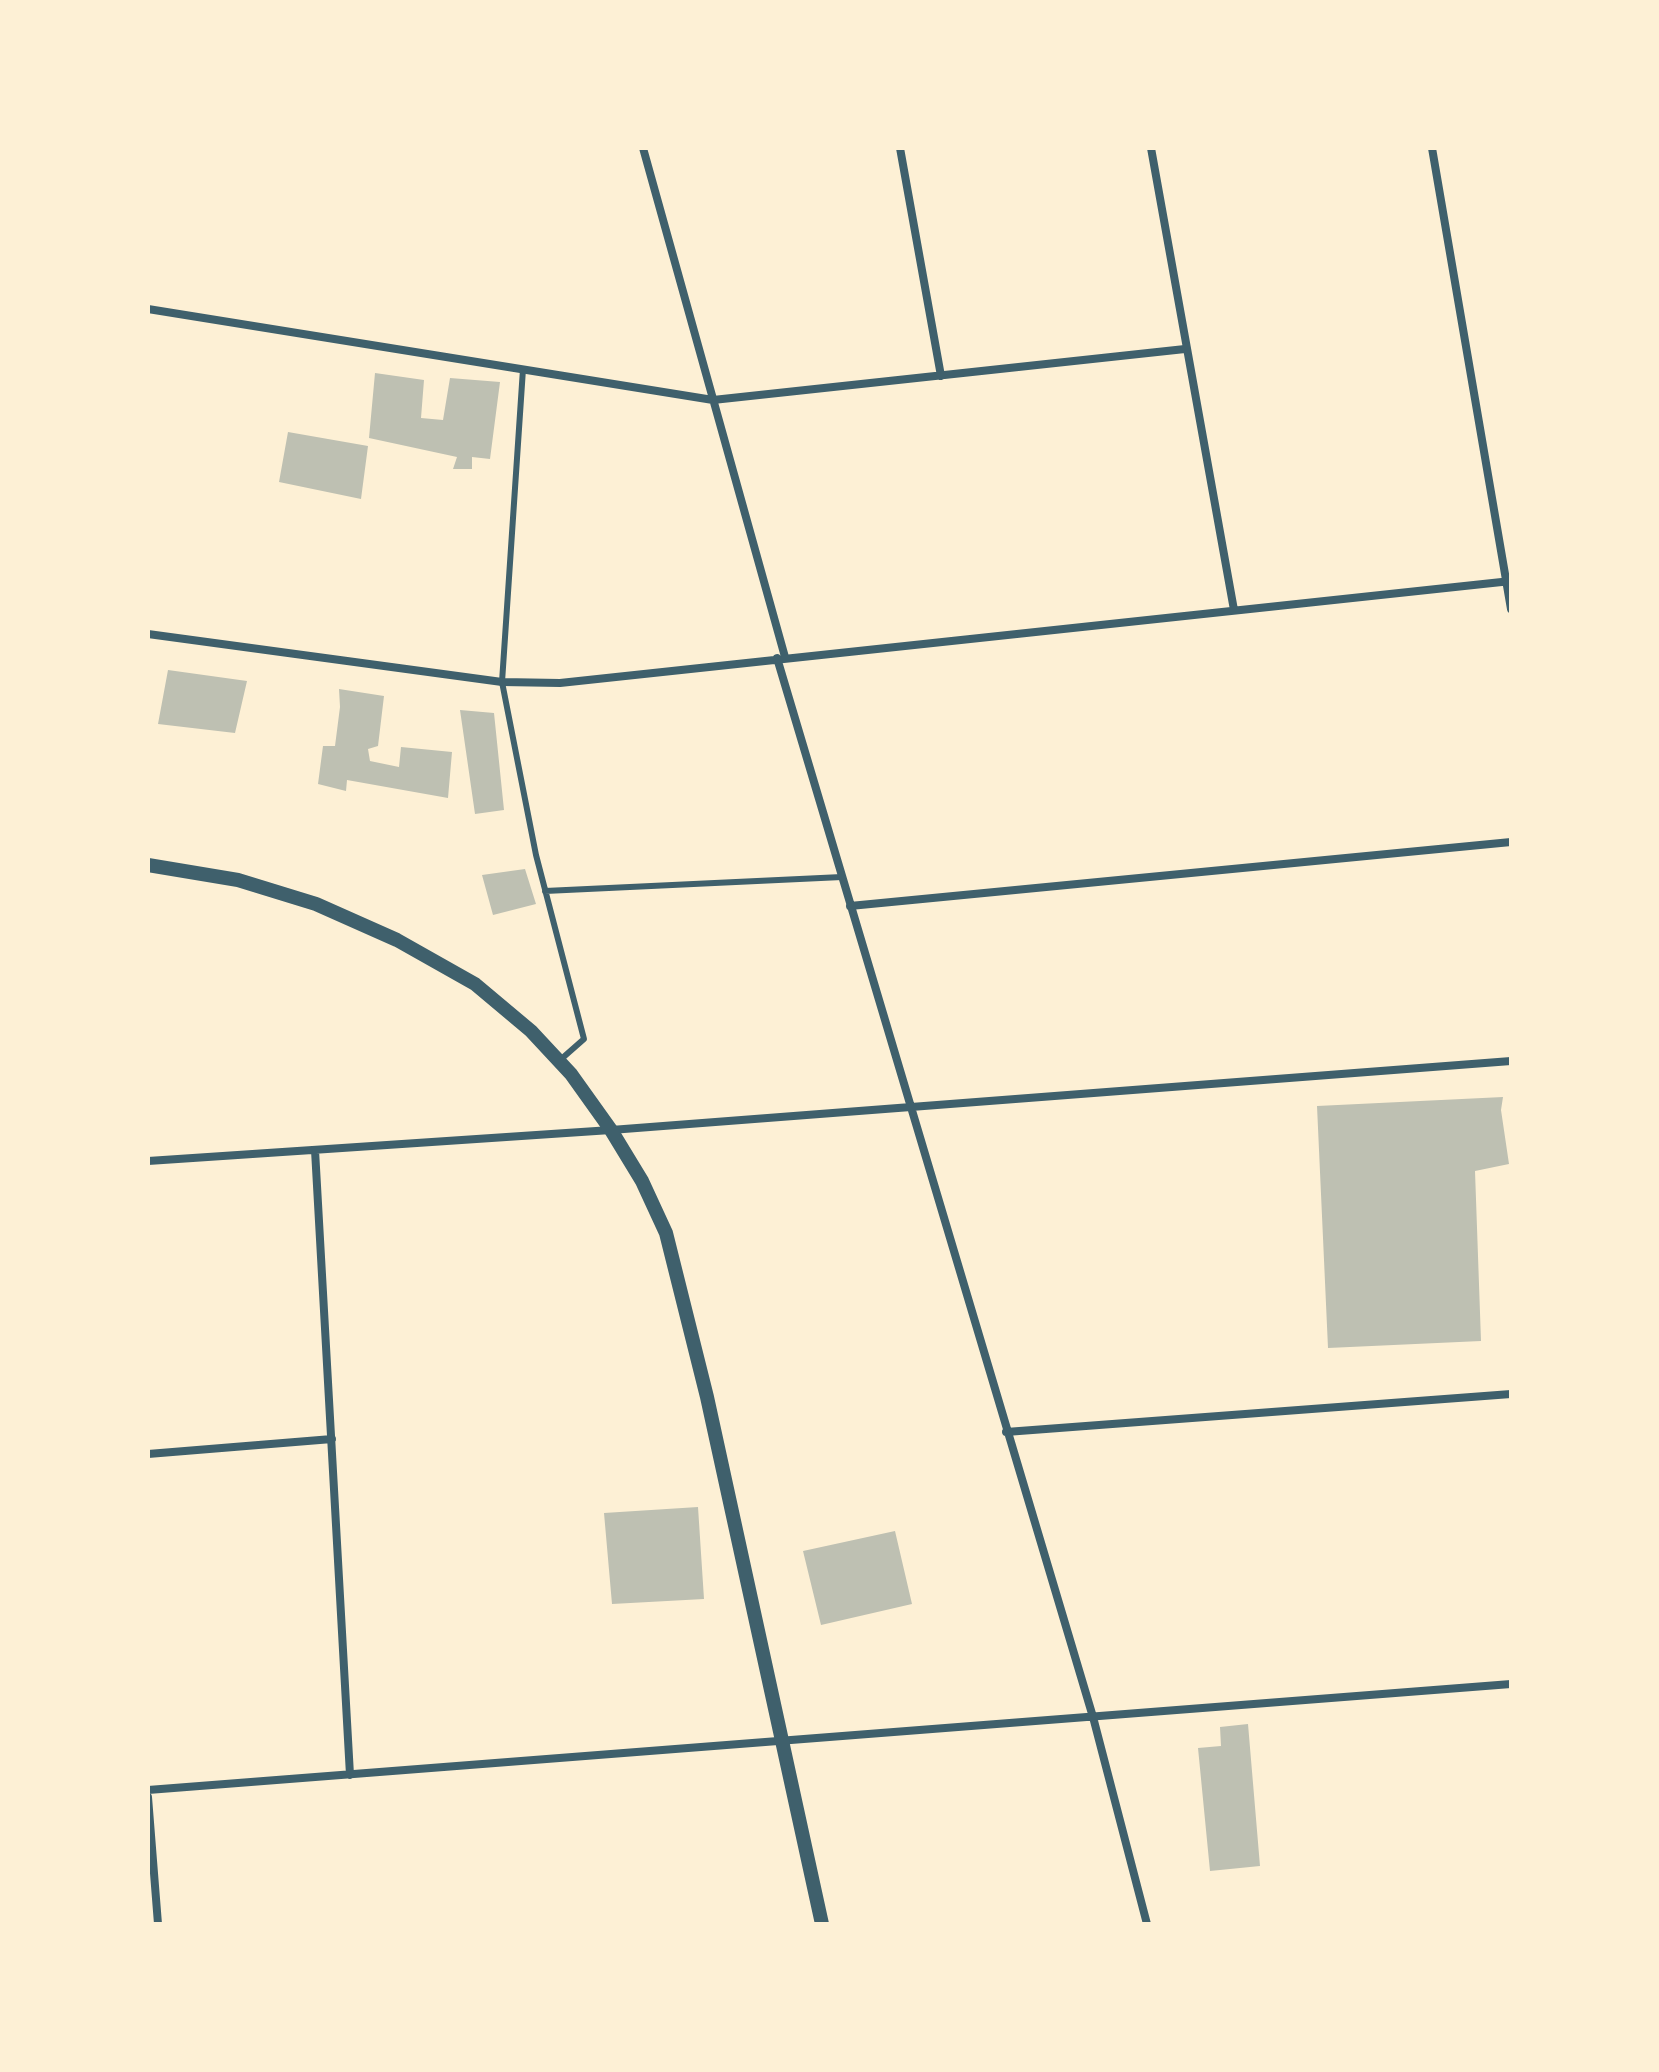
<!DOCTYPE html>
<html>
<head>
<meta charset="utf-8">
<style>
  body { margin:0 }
  #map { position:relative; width:1659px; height:2072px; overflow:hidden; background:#fdf0d5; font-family:"Noto Sans",sans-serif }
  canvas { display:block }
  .frame { position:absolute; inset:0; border:150px solid #fdf0d5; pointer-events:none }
</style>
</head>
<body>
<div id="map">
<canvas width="1659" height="2072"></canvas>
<div class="frame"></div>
</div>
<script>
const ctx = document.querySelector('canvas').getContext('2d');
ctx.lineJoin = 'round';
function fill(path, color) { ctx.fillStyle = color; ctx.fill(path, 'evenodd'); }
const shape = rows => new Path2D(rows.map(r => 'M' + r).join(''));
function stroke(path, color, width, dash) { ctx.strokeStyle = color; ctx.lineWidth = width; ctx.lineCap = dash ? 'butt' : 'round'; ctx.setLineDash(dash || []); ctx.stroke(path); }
fill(shape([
  [375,373,424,380,421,418,443,420,450,378,500,382,490,459,472,457,472,469,453,469,457,457,369,438],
  [288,432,368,446,361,499,279,482],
  [168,670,247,681,235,733,158,724],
  [339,689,384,696,378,746,368,749,370,761,399,767,401,747,452,752,448,798,347,780,346,791,318,784,323,746,335,746,340,707],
  [460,710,494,713,504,810,475,814],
  [525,869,536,904,493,915,482,875],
  [1503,1097,1501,1110,1509,1164,1475,1171,1481,1341,1328,1348,1317,1106],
  [698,1507,704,1599,612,1604,604,1513],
  [895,1531,912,1604,821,1625,803,1551],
  [1248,1724,1260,1866,1210,1871,1198,1748,1221,1746,1220,1727]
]), '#bec0b2');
stroke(shape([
  [523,369,502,682,536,855,584,1039,559,1061],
  [545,891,842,877]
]), '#3f606c', 6);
stroke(shape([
  [643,148,785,657],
  [900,148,941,376],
  [1151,148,1234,610],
  [1432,148,1511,609],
  [148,309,713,400,1185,349],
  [148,634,502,682,560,683,1511,581],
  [777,658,1093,1717,1147,1924],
  [850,906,1511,842],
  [315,1150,350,1775],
  [148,1161,611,1130,1511,1061],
  [1006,1432,1511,1394],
  [148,1454,332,1439],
  [148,1790,1511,1684],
  [148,1797,158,1924]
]), '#3f606c', 8);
stroke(shape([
  [148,865,238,880,316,904,397,940,475,984,531,1031,571,1074,611,1130,642,1181,666,1233,707,1397,822,1924]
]), '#3f606c', 14);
</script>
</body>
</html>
